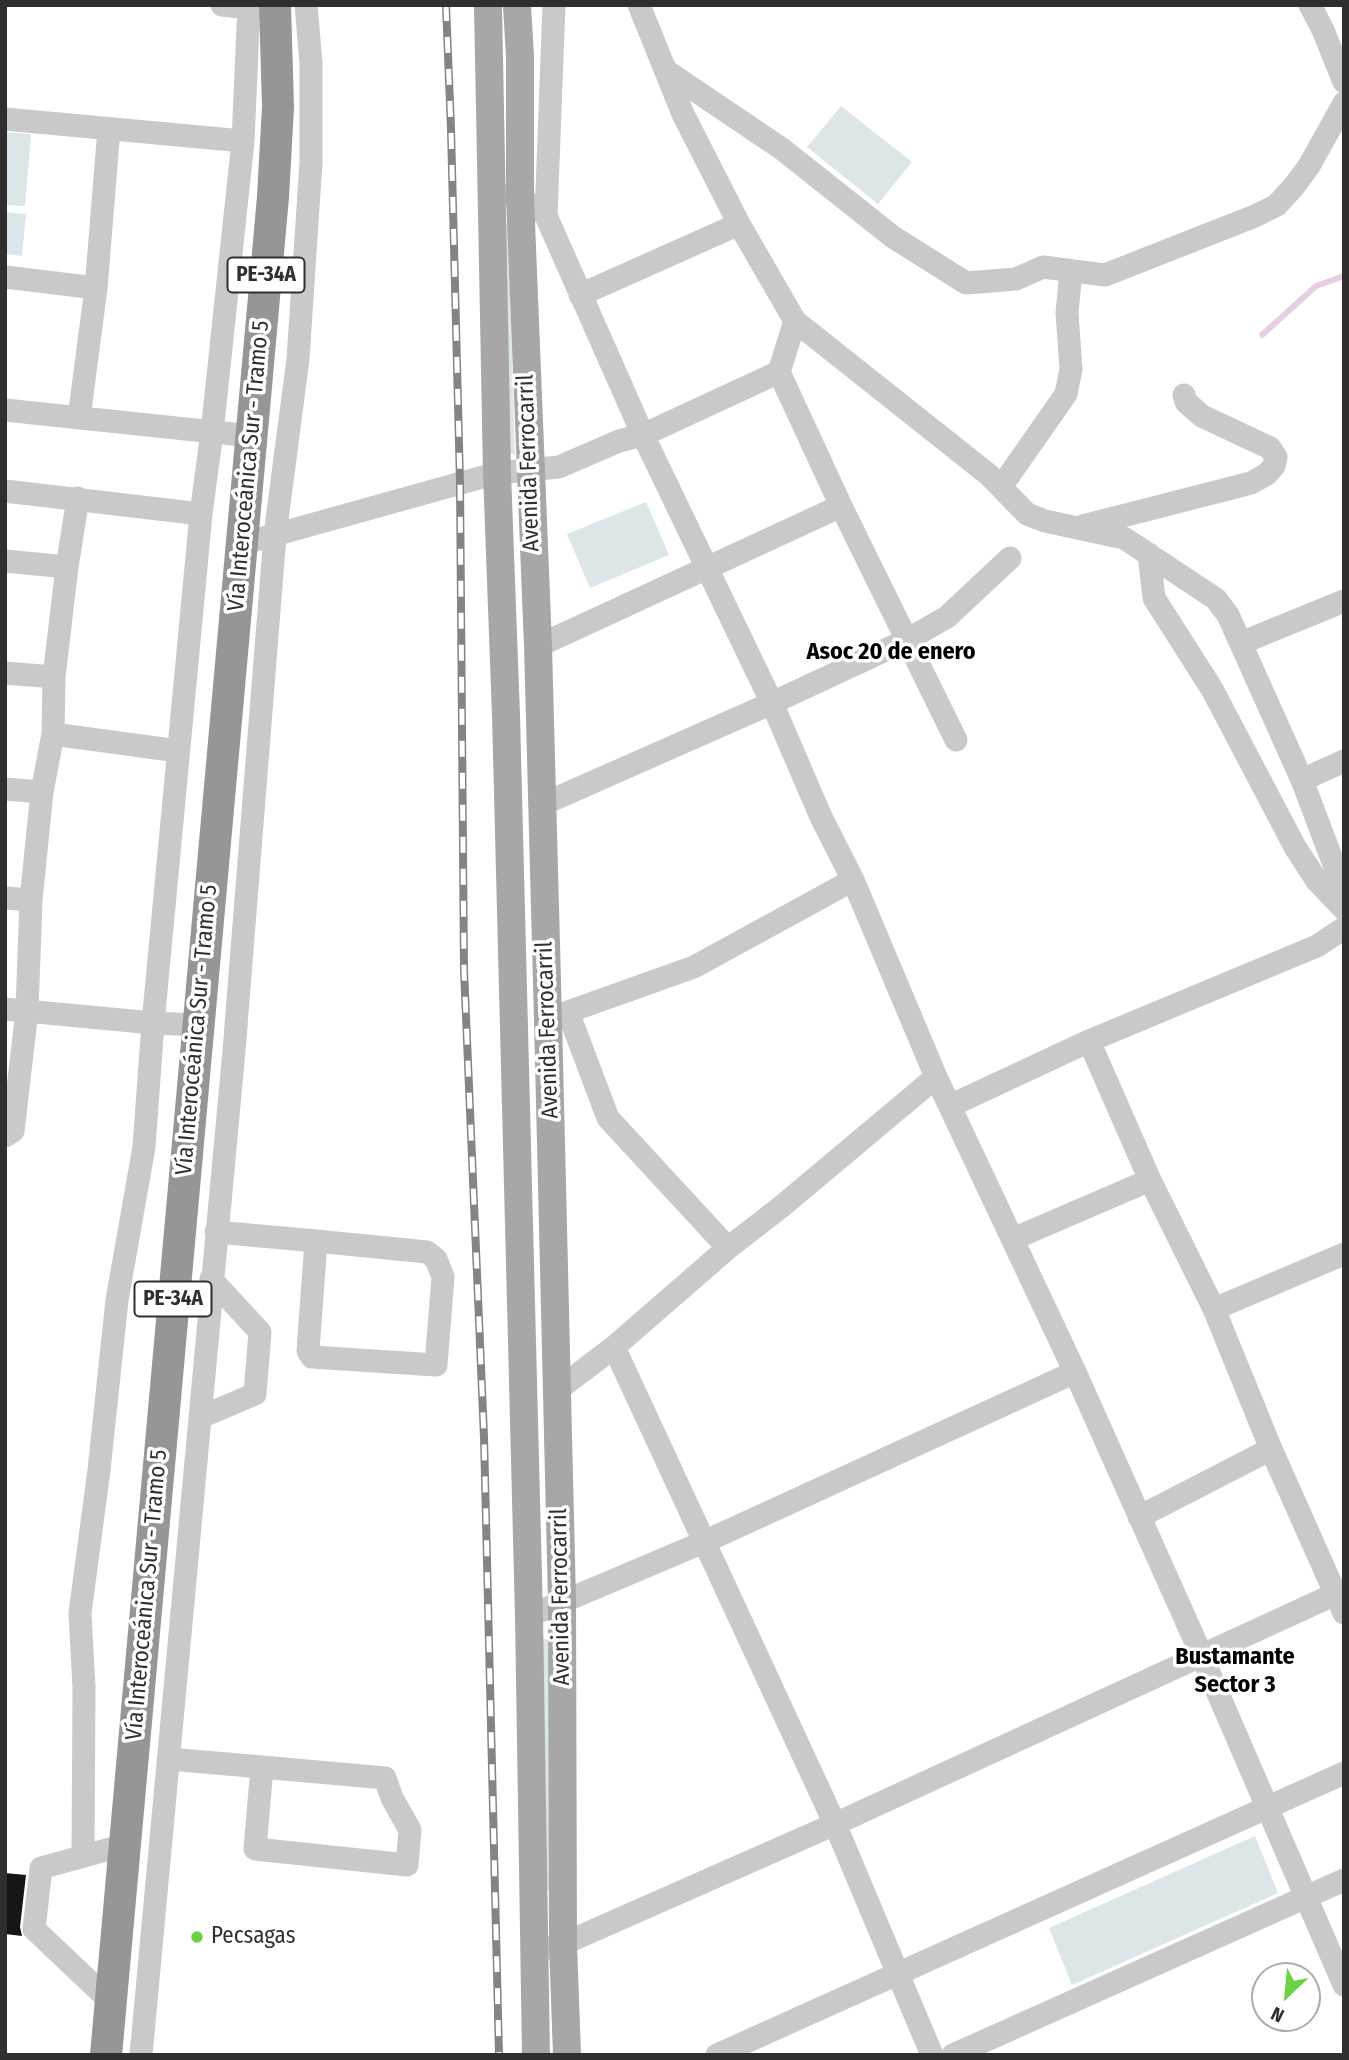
<!DOCTYPE html>
<html>
<head>
<meta charset="utf-8">
<style>
  body { margin:0 }
  #map { position:relative; width:1349px; height:2060px; overflow:hidden; background:#fff; font-family:"Fira Sans Condensed",sans-serif }
  canvas { display:block }
  .frame { position:absolute; inset:0; border:7px solid #2f2f2f; pointer-events:none }
  .north { position:absolute; left:1251px; top:1962px; width:70px; height:70px; box-sizing:border-box; background:#fff; border:2px solid #acacac; border-radius:50%; rotate:206deg; font-size:19px; font-weight:700; line-height:28px; text-align:center; color:#2f2f2f }
  .north::after { content:''; display:block; margin:auto; width:24px; height:32px; background:#6ad344; clip-path:polygon(50% 0,100% 100%,50% 72%,0 100%) }
</style>
</head>
<body>
<div id="map">
<canvas width="1349" height="2060"></canvas>
<div class="frame"></div>
<div class="north">N</div>
</div>
<script>
const ctx = document.querySelector('canvas').getContext('2d');
ctx.lineJoin = 'round';
function fill(path, color) { ctx.fillStyle = color; ctx.fill(path, 'evenodd'); }
const shape = rows => new Path2D(rows.map(r => 'M' + r).join(''));
function stroke(path, color, width, dash) { ctx.strokeStyle = color; ctx.lineWidth = width; ctx.lineCap = dash ? 'butt' : 'round'; ctx.setLineDash(dash || []); ctx.stroke(path); }
function label(font, color, halo, rows, align = 'center') {
  ctx.font = font + ' "Fira Sans Condensed",sans-serif'; ctx.lineWidth = 7; ctx.setLineDash([]); ctx.textBaseline = 'middle'; ctx.strokeStyle = halo; ctx.fillStyle = color; for (const [text, x, y, turn = 0] of rows) {
    ctx.save(); ctx.translate(x, y); ctx.rotate((+turn || 0) * Math.PI / 180); ctx.textAlign = isNaN(turn) ? turn : align; if (halo) ctx.strokeText(text, 0, 0); ctx.fillText(text, 0, 0); ctx.restore();
  }
}
fill(shape([
  [841,106,912,162,878,204,807,147],
  [5,132,31,134,25,206,5,205],
  [5,212,26,214,22,256,5,254],
  [501,225,508,225,515,455,508,453],
  [646,502,669,555,590,588,567,534],
  [541,1639,550,1639,553,1889,544,1890],
  [1255,1836,1278,1893,1072,1985,1049,1928]
]), '#dce5e8');
stroke(shape([
  [1262,335,1316,286,1344,276]
]), '#e9cde3', 6);
fill(shape([
  [5,1873,26,1875,20,1927,22,1936,5,1934]
]), '#161616');
stroke(shape([
  [222,5,249,8],
  [639,5,683,114,739,224,795,321,989,475,1027,514,1045,521,1124,538,1216,599,1228,615,1302,780,1344,891],
  [1310,5,1323,30,1344,82],
  [665,70,782,149,893,237,966,283,1016,279,1043,267,1105,275,1255,216,1277,205,1295,185,1309,166,1344,103],
  [5,119,243,141],
  [508,195,520,197,546,216,643,435,772,703,821,817,853,880,936,1077,1075,1372,1201,1654,1344,1985],
  [546,216,554,5],
  [5,277,96,288],
  [580,295,739,224],
  [795,321,779,372,841,506,956,740],
  [5,410,252,436],
  [79,418,96,288,109,129],
  [1001,487,1066,394,1071,369,1067,313,1071,271],
  [5,491,201,514],
  [1083,526,1251,483,1267,474,1274,466,1276,457,1270,448,1202,416,1186,402,1184,395],
  [242,544,497,473,559,467,619,441,643,435,779,372],
  [1149,554,1154,598,1212,689,1295,847,1317,881,1344,909],
  [5,561,67,567],
  [1241,643,1344,601],
  [538,646,841,506],
  [5,673,54,677],
  [53,734,178,751],
  [1302,780,1344,761],
  [5,789,42,792],
  [541,805,772,703,907,640,947,617,1010,558],
  [5,898,31,900],
  [5,1009,153,1023,197,1025],
  [568,1012,608,1118,728,1248],
  [548,1019,694,967,853,880],
  [1089,1041,1150,1180,1214,1309,1271,1449,1344,1613],
  [950,1106,1089,1041,1317,946,1344,928],
  [5,1136,13,1131,27,1011,31,900,42,792,53,734,54,677,67,567,78,498],
  [216,1232,316,1241,427,1252,436,1259,443,1277,436,1365,312,1357,308,1351,316,1241],
  [1013,1239,1150,1180],
  [1214,1309,1344,1254],
  [614,1347,835,1824,932,2055],
  [556,1391,614,1347,728,1248,781,1207,936,1077],
  [201,1417,255,1394,260,1332,211,1279],
  [1139,1517,1271,1449],
  [529,1616,704,1542,1075,1372],
  [169,1759,262,1767,385,1778,392,1798,410,1830,407,1865,255,1849,262,1767],
  [83,1856,84,1687,80,1613,99,1470,117,1300,144,1147,153,1023,201,514,212,432,243,141,249,5],
  [549,1948,563,1944,835,1824,1344,1590],
  [111,2002,34,1929,41,1868,124,1845],
  [141,2055,234,1051,275,535,298,359,311,162,311,63,306,5],
  [717,2055,1344,1773],
  [953,2055,1344,1880]
]), '#c9c9c9', 23);
stroke(shape([
  [488,5,497,473,506,715,529,1616,536,2055],
  [517,5,520,57,520,197,538,646,548,1019,562,1601,563,1944,567,2055]
]), '#a7a7a7', 28);
stroke(shape([
  [106,2055,273,197,278,107,275,5]
]), '#969696', 32);
const rail = shape([
  [446,5,451,129,460,483,464,970,484,1437,499,2055]
]);
stroke(rail, '#848484', 8);
stroke(rail, '#fff', 5, [16]);
for (const [x, y, r, color] of [
  [197,1937,7,"#6ad344"]
]) { const dot = new Path2D(); dot.arc(x, y, r, 0, 2 * Math.PI); ctx.fillStyle = color; ctx.fill(dot); stroke(dot, '#fff', 2.5); }
for (const [x, y, w] of [
  [266,275,77],
  [173,1299,77]
]) { const box = new Path2D(); box.roundRect(x - w / 2, y - 17.5, w, 35, 5); ctx.fillStyle = '#fff'; ctx.fill(box); stroke(box, '#2f2f2f', 2); }
label('bold 21px', '#2f2f2f', null, [
  ["PE-34A",266,275],
  ["PE-34A",173,1299]
]);
label('23px', '#2f2f2f', '#fff', [
  ["Avenida Ferrocarril",529,463,-92],
  ["Vía Interoceánica Sur - Tramo 5",249,466,-85],
  ["Vía Interoceánica Sur - Tramo 5",197,1030,-85],
  ["Avenida Ferrocarril",548,1030,-92],
  ["Vía Interoceánica Sur - Tramo 5",147,1595,-85],
  ["Avenida Ferrocarril",561,1597,-91]
]);
label('23px', '#2f2f2f', '#fff', [
  ["Pecsagas",211,1937]
], 'left');
label('bold 24px', '#000', '#fff', [
  ["Asoc 20 de enero",891,652],
  ["Bustamante",1235,1657],
  ["Sector 3",1235,1685]
]);
</script>
</body>
</html>
